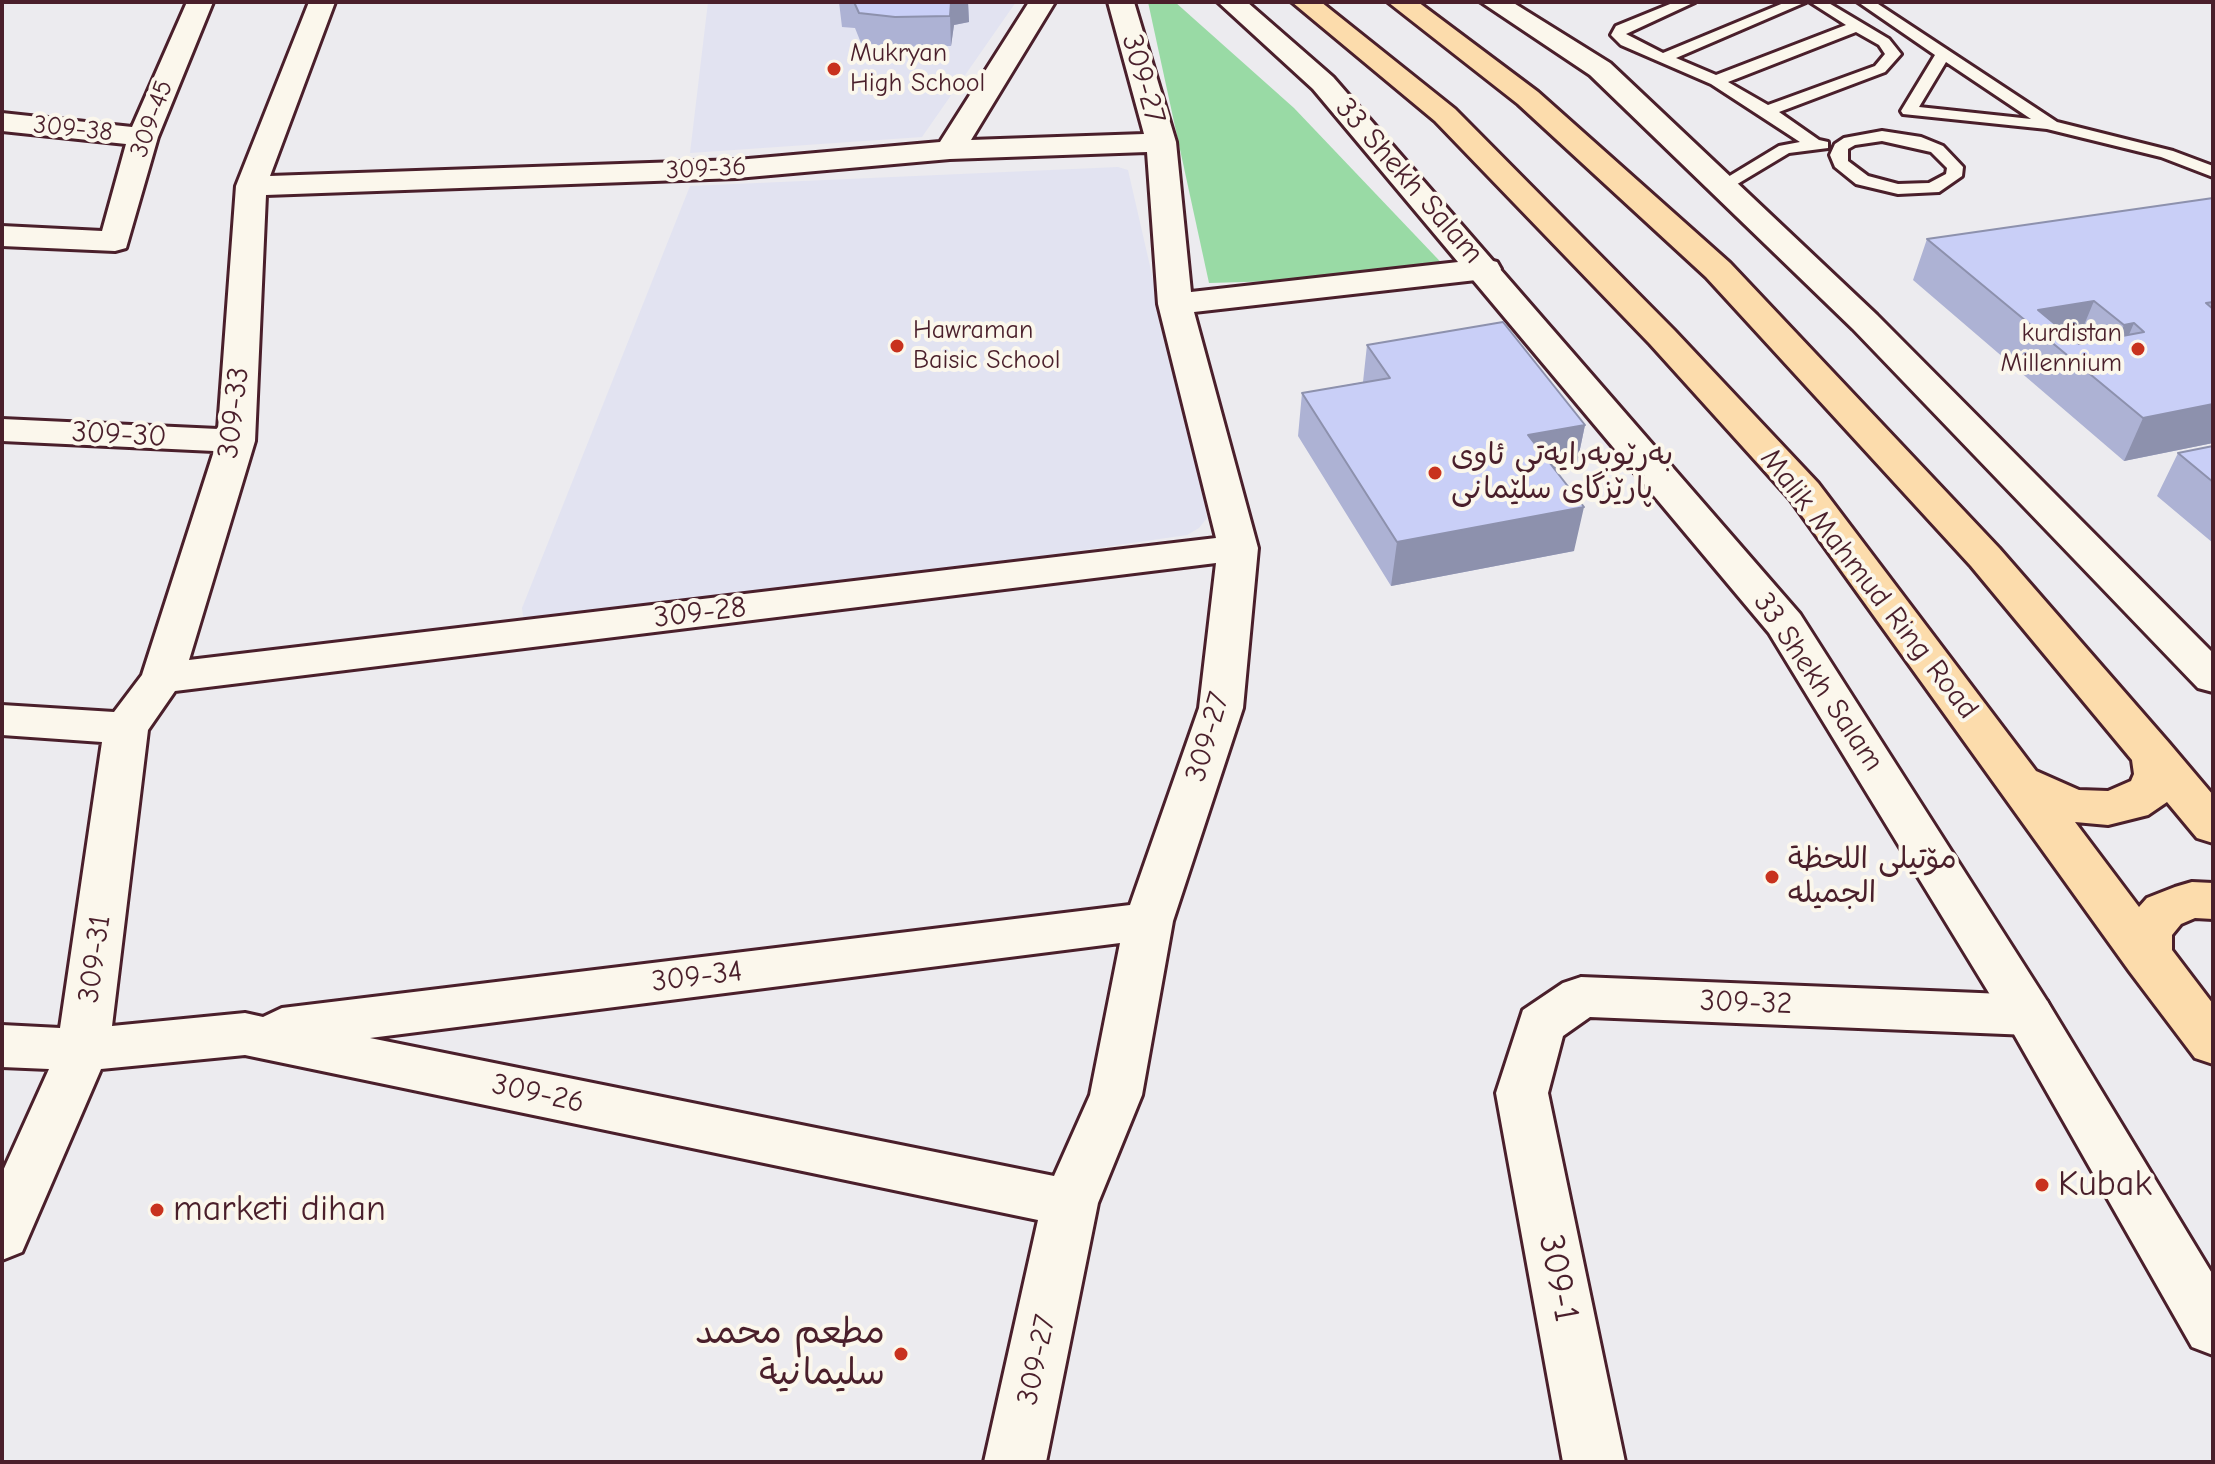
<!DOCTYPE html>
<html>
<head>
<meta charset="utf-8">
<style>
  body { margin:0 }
  #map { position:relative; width:2215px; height:1464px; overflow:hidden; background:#ecebef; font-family:"Comic Neue",sans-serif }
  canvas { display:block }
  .frame { position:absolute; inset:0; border:4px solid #4a1f2b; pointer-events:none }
</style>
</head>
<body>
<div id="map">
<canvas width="2215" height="1464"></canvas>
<div class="frame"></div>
</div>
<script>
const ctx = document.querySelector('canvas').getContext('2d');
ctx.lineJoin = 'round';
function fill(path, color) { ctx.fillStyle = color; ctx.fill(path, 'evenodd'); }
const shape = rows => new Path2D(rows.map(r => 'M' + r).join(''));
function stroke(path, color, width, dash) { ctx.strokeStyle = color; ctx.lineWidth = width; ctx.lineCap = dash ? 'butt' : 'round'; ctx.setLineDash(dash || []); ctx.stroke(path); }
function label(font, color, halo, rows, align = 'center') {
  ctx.font = font + ' "Comic Neue","Playpen Sans Arabic",sans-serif'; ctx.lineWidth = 8; ctx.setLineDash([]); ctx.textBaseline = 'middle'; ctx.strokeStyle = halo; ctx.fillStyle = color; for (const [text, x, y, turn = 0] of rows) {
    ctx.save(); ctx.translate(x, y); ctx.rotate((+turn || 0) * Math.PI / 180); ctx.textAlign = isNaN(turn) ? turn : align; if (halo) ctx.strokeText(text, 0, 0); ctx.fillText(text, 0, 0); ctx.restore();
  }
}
fill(shape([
  [708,2,1016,2,922,137,690,153],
  [1118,167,1128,170,1205,506,1207,518,1199,528,1187,535,809,590,528,623,523,616,522,608,690,186]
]), '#e2e3f1');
fill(shape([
  [1148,2,1175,2,1294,108,1454,276,1209,283]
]), '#99daa5');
const lane = shape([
  [1675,2,1695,2,1626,34,1663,53,1786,2,1806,2,1676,58,1716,75,1846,25,1810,2,1827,2,1889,39,1901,54,1885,72,1779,112,1819,140,1828,142,1828,148,1789,153,1724,192,1718,191,1718,183,1779,146,1800,142,1711,84,1621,45,1611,35,1616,26,1675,2],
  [1856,32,1879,45,1885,54,1875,66,1768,105,1728,82,1856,32],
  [1858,2,1875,2,2057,122,2173,151,2213,166,2213,177,2161,157,2047,129,1903,114,1901,111,1935,55,1858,2],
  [1946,62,2031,119,1919,107,1946,62],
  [1882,131,1921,137,1943,146,1963,167,1962,176,1939,192,1898,194,1856,184,1835,167,1830,155,1835,144,1844,138,1882,131],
  [1882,141,1931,152,1947,168,1946,174,1929,183,1898,184,1868,176,1848,161,1848,149,1855,145,1882,141]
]);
const street = shape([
  [187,2,213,2,158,137,126,248,115,251,2,246,2,226,102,231,126,144,2,131,2,113,132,127,187,2],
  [309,2,335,2,270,176,737,160,940,142,1029,2,1055,2,971,140,1144,134,1108,2,1134,2,1176,142,1191,292,1485,259,1497,262,1501,269,1497,276,1485,279,1194,312,1258,548,1243,708,1173,921,1142,1095,1098,1203,1046,1462,984,1462,1038,1220,245,1055,101,1069,22,1252,2,1260,2,1173,49,1069,2,1067,2,1025,60,1028,102,742,2,735,2,705,114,712,142,675,214,451,2,441,2,419,218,429,236,186,309,2],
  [1147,152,1158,304,1216,538,189,660,255,441,266,195,737,178,950,159,1147,152],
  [1216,563,1199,708,1130,905,282,1008,263,1017,245,1013,112,1026,148,730,175,691,1216,563],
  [1120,943,1090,1095,1054,1176,370,1038,1120,943],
  [1581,977,2029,995,2047,1001,2054,1015,2047,1029,2029,1035,1590,1017,1563,1036,1548,1093,1625,1462,1563,1462,1496,1093,1523,1010,1563,983,1581,977]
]);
const secondary = shape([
  [1218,2,1247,2,1333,77,1800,614,2047,1001,2213,1275,2213,1355,2192,1347,2011,1029,1769,633,1313,89,1218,2],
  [1481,2,1512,2,1610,63,1877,315,2213,653,2213,692,2198,688,1853,329,1590,75,1481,2]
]);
const highway = shape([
  [1292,2,1321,2,1455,109,1674,330,1818,483,2036,771,2079,790,2108,791,2131,781,2134,774,2132,760,1971,566,1706,277,1518,104,1388,2,1418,2,1538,92,1730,263,1999,548,2169,743,2213,795,2213,843,2197,838,2167,802,2148,815,2108,825,2075,822,2139,907,2147,898,2175,887,2192,882,2213,883,2213,919,2195,918,2181,924,2172,935,2172,950,2213,1004,2213,1064,2195,1058,2130,972,1790,499,1650,344,1435,121,1292,2]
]);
stroke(lane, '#4a1f2b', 6);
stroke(street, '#4a1f2b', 6);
stroke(secondary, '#4a1f2b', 6);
stroke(highway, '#4a1f2b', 6);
fill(lane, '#fbf7ec');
fill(street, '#fbf7ec');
fill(secondary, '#fbf7ec');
fill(highway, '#fcdcac');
fill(shape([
  [839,2,968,2,969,22,954,25,951,46,897,47,861,43,855,28,842,27],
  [2213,198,2213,443,2124,461,1913,280,1927,239],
  [1367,345,1585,425,1576,468,1556,471,1574,551,1391,586,1298,436,1302,393,1363,382],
  [2213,445,2213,543,2157,496,2178,453,2212,446]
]), '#adb2d4');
fill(shape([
  [951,2,968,2,969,22,954,25,951,46,950,16],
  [2094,301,2077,342,2038,310],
  [2134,323,2116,365,2106,367,2124,325],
  [2213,404,2213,443,2124,461,2143,418],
  [1585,425,1576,468,1520,478,1528,435],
  [1584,507,1574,551,1391,586,1397,542]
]), '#8d91ad');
const building = shape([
  [854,2,951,2,950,16,895,17,859,13,854,2],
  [2213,198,2213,302,2206,303,2213,309,2213,404,2143,418,1927,239,2213,198],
  [2094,301,2124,325,2134,323,2144,332,2079,344,2038,310,2094,301],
  [1503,322,1585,425,1528,435,1584,507,1397,542,1302,393,1390,378,1367,345,1503,322],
  [2213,446,2213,482,2178,453,2213,446]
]);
fill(building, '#c9cff7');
stroke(building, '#8d91ad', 2);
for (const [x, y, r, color] of [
  [834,69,8,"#c8321e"],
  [897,346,8,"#c8321e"],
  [2138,349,8,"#c8321e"],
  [1435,473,8,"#c8321e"],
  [1772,877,8,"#c8321e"],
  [2042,1185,8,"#c8321e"],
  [157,1210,8,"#c8321e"],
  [901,1354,8,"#c8321e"]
]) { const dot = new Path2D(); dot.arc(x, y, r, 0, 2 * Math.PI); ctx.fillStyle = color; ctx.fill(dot); stroke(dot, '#fbf7ec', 3); }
label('26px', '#4a1f2b', '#fbf7ec', [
  ["Mukryan",850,54],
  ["High School",850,84],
  ["Hawraman",913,331],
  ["Baisic School",913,361],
  ["kurdistan",2122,334,"right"],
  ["Millennium",2122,364,"right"]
], 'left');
label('26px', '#4a1f2b', '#fbf7ec', [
  ["309-45",152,119,-70],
  ["309-38",73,129,6],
  ["309-36",706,169,-3]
]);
label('30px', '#4a1f2b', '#fbf7ec', [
  ["309-27",1143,79,74],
  ["33 Shekh Salam",1409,181,49],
  ["309-33",234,413,-83],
  ["309-30",119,435,3],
  ["Malik Mahmud Ring Road",1869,584,52],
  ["309-28",700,613,-7],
  ["33 Shekh Salam",1818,682,56],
  ["309-27",1208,737,-74],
  ["309-31",95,959,-82],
  ["309-34",697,977,-7],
  ["309-32",1746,1003,2],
  ["309-26",538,1094,12],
  ["309-27",1037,1360,-78]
]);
label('30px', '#4a1f2b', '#fbf7ec', [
  ["بەڕێوبەرایەتی ئاوی",1451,456],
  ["پارێزگای سلێمانی",1451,490],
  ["مۆتیلی اللحظة",1788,860],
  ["الجميله",1788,894]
], 'left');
label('36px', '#4a1f2b', '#fbf7ec', [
  ["Kubak",2058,1185],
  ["marketi dihan",173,1210],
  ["مطعم محمد",885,1333,"right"],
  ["سليمانية",885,1374,"right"]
], 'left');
label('36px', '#4a1f2b', '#fbf7ec', [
  ["309-1",1558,1278,79]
]);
</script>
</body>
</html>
